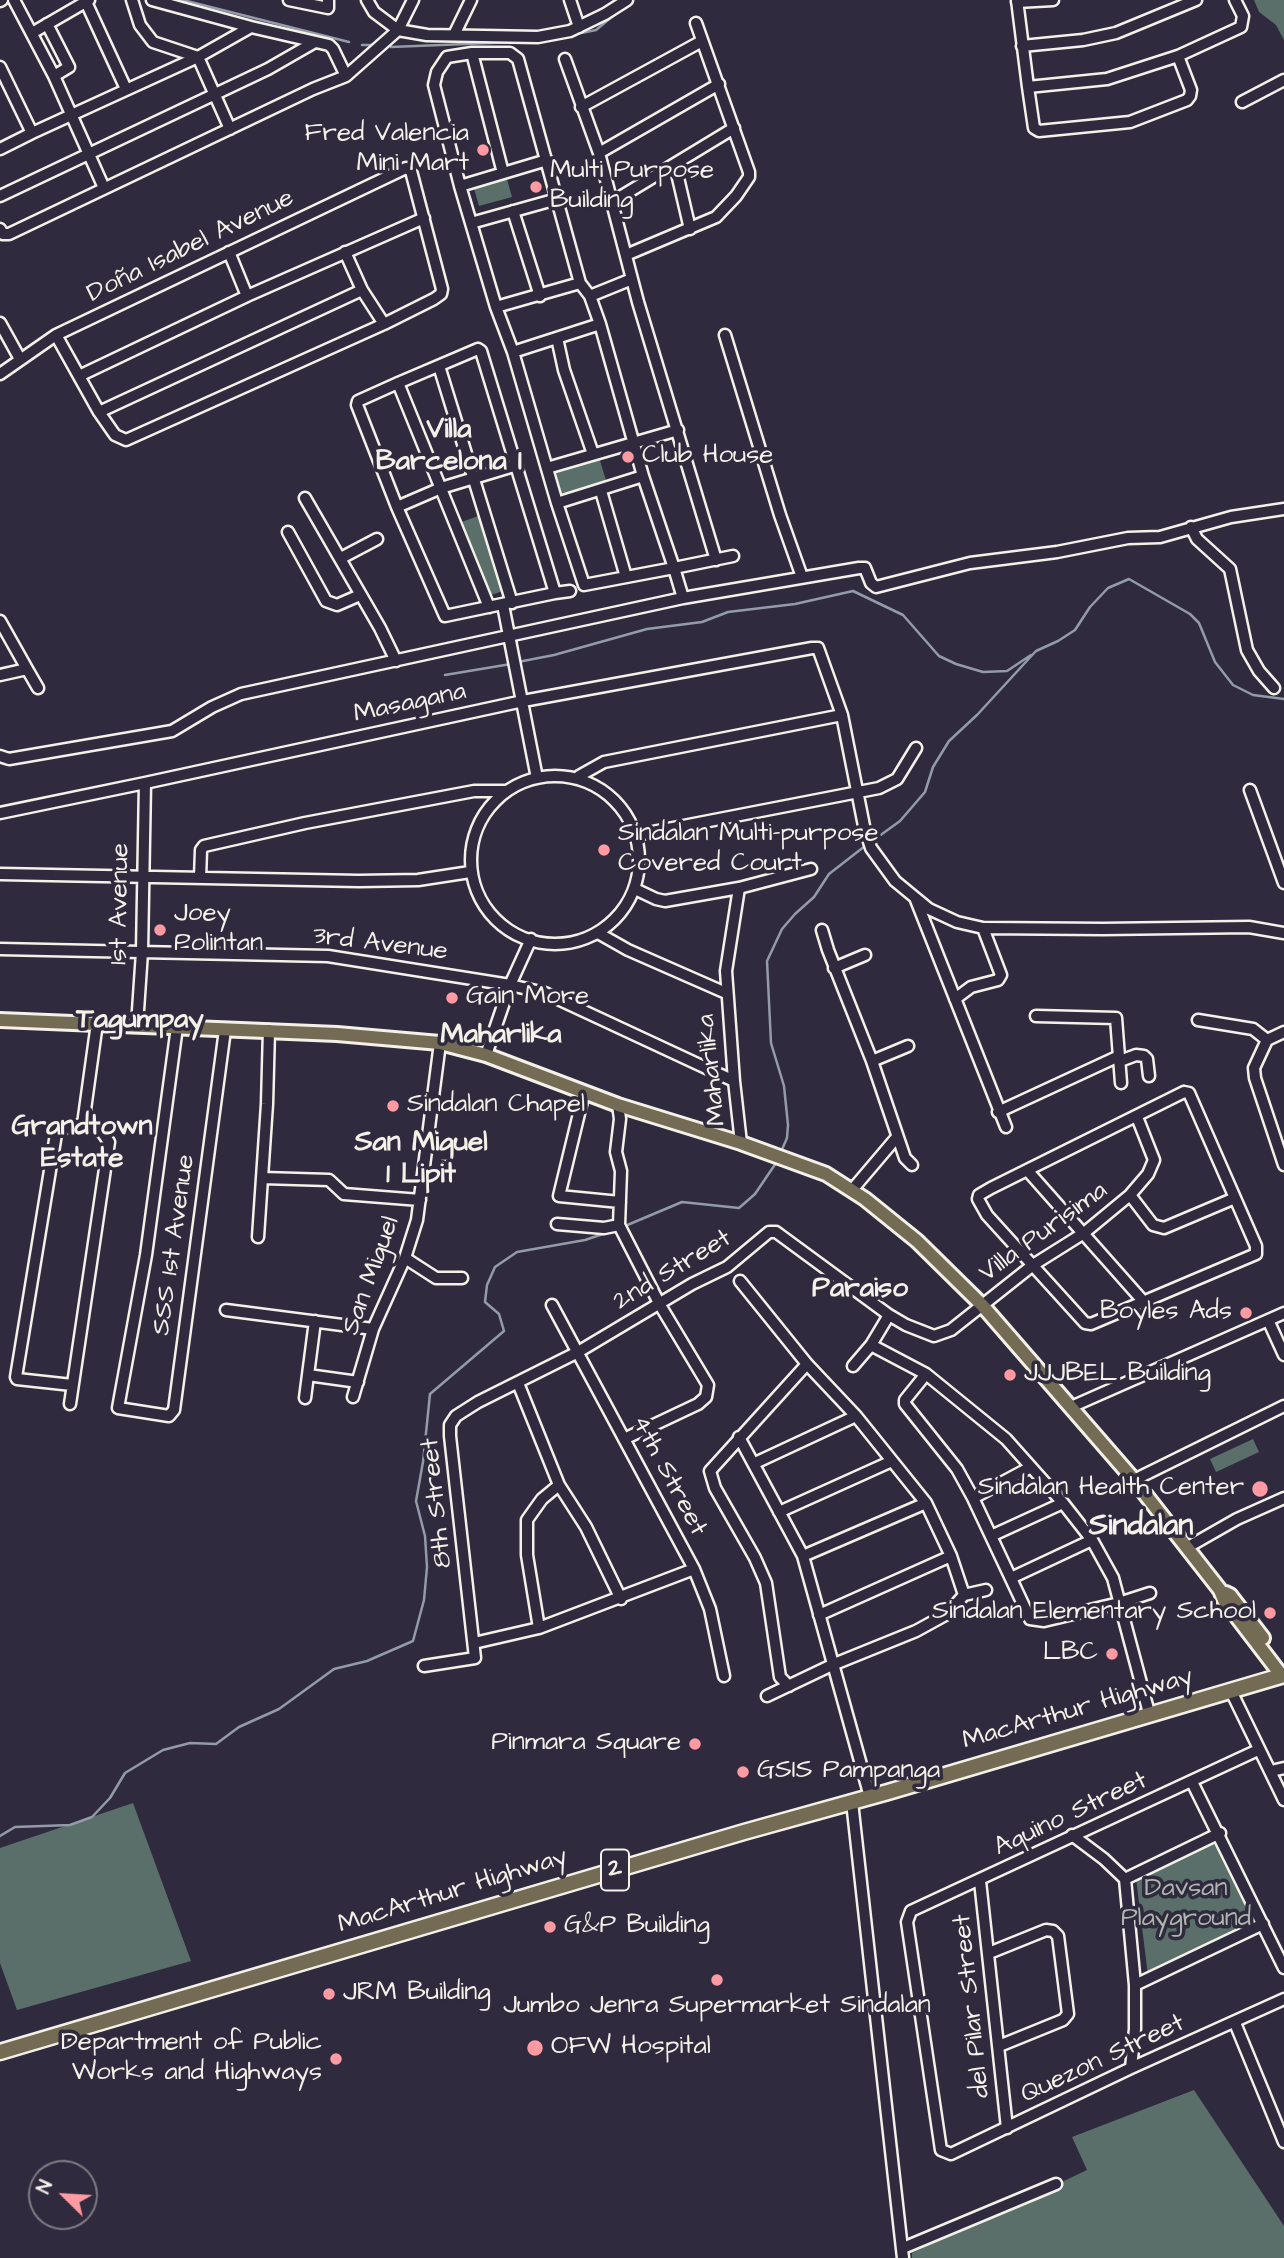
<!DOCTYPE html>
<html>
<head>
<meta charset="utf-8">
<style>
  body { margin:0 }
  #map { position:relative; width:1284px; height:2258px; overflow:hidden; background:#2f2a3d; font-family:"Architects Daughter",sans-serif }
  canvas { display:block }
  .north { position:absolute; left:28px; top:2160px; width:70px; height:70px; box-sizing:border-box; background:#2f2a3d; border:2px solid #7e7a81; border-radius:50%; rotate:294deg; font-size:19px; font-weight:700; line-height:28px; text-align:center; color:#f4f1e8 }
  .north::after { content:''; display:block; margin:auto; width:24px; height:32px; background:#ff9aa2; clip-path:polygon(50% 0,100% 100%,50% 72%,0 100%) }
</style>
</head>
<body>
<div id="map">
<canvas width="1284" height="2258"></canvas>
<div class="north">N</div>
</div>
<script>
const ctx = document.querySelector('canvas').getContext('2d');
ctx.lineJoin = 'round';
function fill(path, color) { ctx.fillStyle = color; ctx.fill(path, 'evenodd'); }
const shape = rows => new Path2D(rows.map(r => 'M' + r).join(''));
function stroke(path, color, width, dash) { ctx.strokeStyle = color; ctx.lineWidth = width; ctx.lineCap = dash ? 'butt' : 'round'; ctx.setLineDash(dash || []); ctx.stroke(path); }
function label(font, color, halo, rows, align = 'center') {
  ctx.font = font + ' "Architects Daughter",sans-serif'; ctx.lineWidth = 7; ctx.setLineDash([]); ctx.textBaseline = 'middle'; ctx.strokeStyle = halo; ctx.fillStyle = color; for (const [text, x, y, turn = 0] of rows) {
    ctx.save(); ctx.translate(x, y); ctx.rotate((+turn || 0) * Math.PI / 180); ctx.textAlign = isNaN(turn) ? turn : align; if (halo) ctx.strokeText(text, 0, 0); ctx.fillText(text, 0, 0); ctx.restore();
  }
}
fill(shape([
  [1254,0,1284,0,1284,40,1276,25,1259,12],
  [506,176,512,197,479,206,473,185],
  [598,454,608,487,558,502,548,468],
  [481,515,506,590,485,597,459,523],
  [1253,1439,1259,1452,1216,1472,1210,1459],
  [133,1803,191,1961,17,2010,0,1963,0,1848],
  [1221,1836,1260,1917,1148,1976,1136,1878],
  [1194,2090,1284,2226,1284,2258,912,2258,912,2253,1087,2170,1072,2137]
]), '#5a6f69');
stroke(shape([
  [183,0,349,42],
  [571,35,596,30,625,6],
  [362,45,373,45],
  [391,47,540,41],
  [1036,651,1058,641,1075,630,1090,607,1108,588,1129,579,1190,614,1199,623,1215,662,1233,685,1253,695,1284,699],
  [518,662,554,655,647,629,702,622,728,612,795,604,853,591,903,615,939,656,956,664,983,672,1007,671,1031,655],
  [445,675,511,664],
  [871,842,900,821,925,792,933,767,949,741,977,715,1035,652],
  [780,1154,787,1138,788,1125,784,1086,771,1043,767,961,782,929,795,914,814,897,829,874,865,846],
  [625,1226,682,1202,739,1208,755,1194,778,1160],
  [0,1836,15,1827,70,1825,92,1817,110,1798,125,1773,163,1750,190,1743,216,1744,239,1727,279,1709,334,1669,367,1661,413,1641,424,1600,427,1567,425,1536,416,1501,423,1462,430,1394,504,1331,499,1314,485,1302,487,1285,495,1267,517,1252,585,1240,615,1230]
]), '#929ba7', 2.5);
const minor = shape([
  [14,0,54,76,104,188],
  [152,0,251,27,329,45,333,49,346,76],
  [289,0,328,8,328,0],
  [367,0,374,12,398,30,427,35,538,37,570,31,605,14,627,0],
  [570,0,579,27],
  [1017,0,1028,87,1107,79,1178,56,1241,27,1243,16,1235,0],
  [0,1,2,0],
  [86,2,126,89],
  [1017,2,1053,0],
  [47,24,69,67,54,76],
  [32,33,89,0],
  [454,35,471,0],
  [1022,46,1083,40,1116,33,1196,0],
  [472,53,503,173],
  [565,59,599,153,638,302,716,560],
  [0,67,32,133,198,57,153,42,140,25,132,0],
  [1028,87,1034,128,1039,131,1130,122,1187,100,1190,96,1191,90,1178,56],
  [1242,102,1284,80],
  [581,107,702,41],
  [230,129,198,57,251,27],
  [0,149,32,133],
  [599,153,719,84],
  [675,165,690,229],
  [460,186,547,160],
  [0,196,268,69,315,42],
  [612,202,734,128],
  [513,211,540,296],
  [471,223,557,199],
  [0,229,3,234,9,234,313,89,346,76,398,30,413,0],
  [229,252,247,296],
  [345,252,362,290,384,324],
  [626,255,716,217,736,196,749,177,749,172,696,23],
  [590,296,632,279],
  [496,307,580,283],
  [0,323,20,359],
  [725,335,780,515,802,577],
  [557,338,564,370,593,454],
  [478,349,481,351,555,593,445,616,397,507,357,405,358,401,398,383,478,349],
  [513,352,600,324],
  [439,366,512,603],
  [0,374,56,335,406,168,411,171,442,289,441,294,434,299,384,324,126,440,115,435,99,412,56,335],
  [79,376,247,296,424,218],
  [398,383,489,607],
  [99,412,362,290],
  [547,468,678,430],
  [601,491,626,577],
  [305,498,380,628,396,661],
  [557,503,643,476],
  [397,507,441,488,517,465],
  [1191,527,1197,539,1230,569,1247,650,1259,671,1274,688],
  [288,532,326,601,337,605,360,595],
  [341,558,377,539],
  [555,593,570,591],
  [683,598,674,568,643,476,600,324,590,296,580,283,518,59,510,53,472,53,447,57,437,72,434,85,460,186,496,307,513,352,557,503,584,585,674,568,733,556],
  [503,605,537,778],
  [0,621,27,669,0,675],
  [27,669,38,688],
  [0,756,9,759,172,731,212,707,241,694,683,598,859,568,865,568,871,583,876,587,970,563,1057,552,1128,538,1160,537,1231,517,1284,509],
  [579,776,604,762,842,715],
  '471 860a84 84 0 1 1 168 0a84 84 0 1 1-168 0Z',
  [1250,790,1284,883],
  [0,813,145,783,523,701,812,648,818,648,842,715,864,826,871,848,895,881,929,909,957,922,983,928,1103,929,1249,927,1284,933],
  [637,835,879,788,897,779,916,748],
  [0,874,359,881,418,880,470,872],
  [200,878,201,850,204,846,305,823,474,791,507,791],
  [739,888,726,971,734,1081,741,1143],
  [635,889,656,899,665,901,739,888,811,869],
  [916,900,1006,1127],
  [822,930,828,950,872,1061,905,1158,912,1165],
  [598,933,628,950,726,993],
  [0,949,328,956,510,985,545,993,734,1081],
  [834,968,865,955],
  [955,999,971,987,998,980,1001,975,983,928],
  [1036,1016,1116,1018,1121,1083],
  [1198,1020,1253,1029,1267,1040,1254,1068,1255,1078,1284,1165],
  [137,1025,142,952,145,783],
  [177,1027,146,1255,118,1408,169,1416,174,1410,225,1030],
  [1267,1040,1284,1032],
  [486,1055,510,985,531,939],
  [872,1061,908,1046],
  [1120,1061,1136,1055,1144,1056,1147,1059,1149,1076],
  [1184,1092,1189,1093,1256,1246,1256,1254,1091,1324,1085,1323,987,1215,978,1199,979,1195,991,1188,1184,1092],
  [584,1093,559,1196,620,1202],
  [618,1105,620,1119,616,1152,621,1171,619,1225],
  [998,1112,1119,1056],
  [83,1124,97,1023],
  [1027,1170,1143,1301],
  [263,1178,329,1180,344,1194,420,1200],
  [852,1190,897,1137],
  [1130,1195,1153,1225,1164,1228,1235,1198],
  [557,1224,604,1228,619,1225,660,1305,708,1385,706,1397,698,1404,624,1439],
  [258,1237,267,1104,269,1030],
  [405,1258,436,1278,462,1278],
  [740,1281,807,1364,856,1416,926,1503,951,1556,964,1595],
  [552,1305,694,1569,710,1609,724,1676],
  [226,1310,373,1329],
  [1268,1320,1284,1355],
  [871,1345,926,1374,1006,1439,1063,1503,1092,1540,1113,1578,1149,1713],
  [853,1366,871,1345,889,1315],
  [926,1374,905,1400,905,1404,957,1469,973,1498,1030,1619,1044,1621,1119,1603,1150,1593],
  [308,1375,358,1382],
  [518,1383,559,1485,542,1499,527,1520,527,1555,539,1628],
  [353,1397,373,1329,405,1258,417,1220,440,1043],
  [305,1398,315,1321],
  [70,1404,109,1142,102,1132,83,1124,61,1129,56,1134,16,1377,17,1379,72,1385],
  [1071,1407,1284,1313],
  [739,1437,803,1556,870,1797],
  [755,1463,856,1416],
  [1134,1480,1284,1406],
  [559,1485,586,1527,621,1599],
  [973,1498,1031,1467],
  [779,1512,892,1461],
  [991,1536,1063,1503],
  [1188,1547,1237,1519,1284,1498],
  [803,1556,926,1503],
  [1011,1578,1092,1540],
  [819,1615,951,1556],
  [474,1643,539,1628,694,1569],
  [424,1666,475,1658,450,1436,450,1425,456,1416,478,1402,578,1352,692,1284,727,1267,769,1232,776,1232,889,1315,906,1325,934,1336,951,1330,1033,1265,1084,1233,1130,1195,1148,1174,1154,1160,1137,1117],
  [789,1686,780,1677,766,1583,755,1558,715,1488,710,1471,807,1364],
  [1231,1691,1284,1800],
  [767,1696,832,1665,916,1631,947,1614,964,1595,986,1590],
  [1258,1750,911,1911,907,1922,941,2150,951,2154,1131,2068,1284,1999],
  [1271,1771,1284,1768],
  [1192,1782,1284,1968],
  [852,1802,903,2258],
  [1072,1835,1104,1859,1125,1879,1135,1985,1135,2029,1131,2068],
  [1125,1879,1220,1833],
  [980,1881,1007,2128],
  [989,1953,1046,1930,1053,1931,1058,1936,1068,2014,1063,2020,999,2046],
  [1135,1985,1263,1924],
  [1235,2023,1284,2142],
  [903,2248,1056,2184]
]);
const major = shape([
  [0,1020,337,1034,440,1043,486,1055,618,1105,741,1143,826,1174,865,1199,917,1241,982,1305,1134,1480,1220,1590,1224,1600,1282,1676],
  [1226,1593,1230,1595,1263,1638]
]);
const highway = shape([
  [0,2052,744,1832,888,1792,1284,1675]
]);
stroke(minor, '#f4f1e8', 15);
stroke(major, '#f4f1e8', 18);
stroke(highway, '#f4f1e8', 19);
stroke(minor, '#2f2a3d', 10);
stroke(major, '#746b55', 12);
stroke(highway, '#746b55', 14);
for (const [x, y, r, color] of [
  [483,150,7,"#ff9aa2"],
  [536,187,7,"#ff9aa2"],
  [628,457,7,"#ff9aa2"],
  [604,850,7,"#ff9aa2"],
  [160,930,7,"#ff9aa2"],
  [452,998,7,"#ff9aa2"],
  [393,1106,7,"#ff9aa2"],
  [1246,1313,7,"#ff9aa2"],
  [1010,1375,7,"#ff9aa2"],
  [1260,1489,9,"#ff9aa2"],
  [1270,1613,7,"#ff9aa2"],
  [1112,1654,7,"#ff9aa2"],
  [695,1744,7,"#ff9aa2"],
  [743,1772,7,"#ff9aa2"],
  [550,1927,7,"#ff9aa2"],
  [717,1980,7,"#ff9aa2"],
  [329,1994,7,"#ff9aa2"],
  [535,2048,9,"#ff9aa2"],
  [336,2059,7,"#ff9aa2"]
]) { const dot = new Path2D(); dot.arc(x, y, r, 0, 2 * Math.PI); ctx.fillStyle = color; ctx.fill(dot); stroke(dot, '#2f2a3d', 2.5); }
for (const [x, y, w] of [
  [615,1870,28]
]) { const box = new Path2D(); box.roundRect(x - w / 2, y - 20.5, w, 41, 5); ctx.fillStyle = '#2f2a3d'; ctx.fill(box); stroke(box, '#f4f1e8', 2); }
label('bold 24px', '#f4f1e8', null, [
  ["2",615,1870]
]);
label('26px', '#f4f1e8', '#2f2a3d', [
  ["Fred Valencia",469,135,"right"],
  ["Mini Mart",469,165,"right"],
  ["Multi Purpose",550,172],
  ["Building",550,202],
  ["Club House",642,457],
  ["Sindalan Multi-purpose",618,835],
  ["Covered Court",618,865],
  ["Joey",174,915],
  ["Polintan",174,945],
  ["Gain More",466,998],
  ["Sindalan Chapel",407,1106],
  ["Boyles Ads",1232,1313,"right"],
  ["JJJBEL Building",1024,1375],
  ["Sindalan Health Center",1244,1489,"right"],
  ["Sindalan Elementary School",1256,1613,"right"],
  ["LBC",1098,1654,"right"],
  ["Pinmara Square",681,1744,"right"],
  ["GSIS Pampanga",757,1772],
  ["G&P Building",564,1927],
  ["JRM Building",343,1994],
  ["Jumbo Jenra Supermarket Sindalan",717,2007,"center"],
  ["Department of Public",322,2044,"right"],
  ["Works and Highways",322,2074,"right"],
  ["OFW Hospital",551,2048]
], 'left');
label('26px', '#f4f1e8', '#2f2a3d', [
  ["Doña Isabel Avenue",191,247,-26],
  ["Masagana",410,704,-12],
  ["1st Avenue",121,904,-89],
  ["3rd Avenue",380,945,7],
  ["Maharlika",713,1070,-96],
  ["Villa Purisima",1044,1233,-36],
  ["SSS 1st Avenue",175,1245,-82],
  ["2nd Street",673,1271,-31],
  ["San Miguel",372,1276,-70],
  ["4th Street",668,1476,62],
  ["8th Street",438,1503,-96],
  ["MacArthur Highway",1078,1710,-16],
  ["Aquino Street",1071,1815,-25],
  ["MacArthur Highway",453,1892,-17],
  ["del Pilar Street",973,2006,-96],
  ["Quezon Street",1103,2060,-25]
]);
label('26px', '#afb6af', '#2f2a3d', [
  ["Davsan",1186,1890],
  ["Playground",1186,1920]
]);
label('bold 28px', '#f4f1e8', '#2f2a3d', [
  ["Villa",449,431],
  ["Barcelona I",449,463],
  ["Tagumpay",140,1021],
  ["Maharlika",501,1036],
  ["Grandtown",82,1128],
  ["Estate",82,1160],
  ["San Miguel",421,1144],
  ["1 Lipit",421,1176],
  ["Paraiso",860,1290]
]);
label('bold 30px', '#f4f1e8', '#2f2a3d', [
  ["Sindalan",1141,1528]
]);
</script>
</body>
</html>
